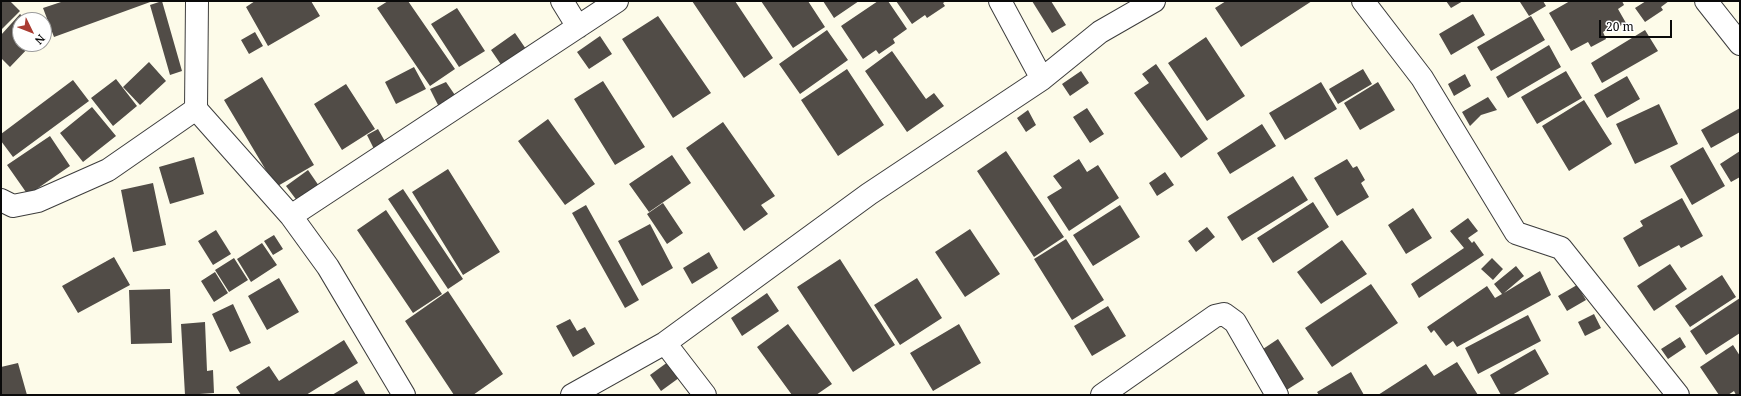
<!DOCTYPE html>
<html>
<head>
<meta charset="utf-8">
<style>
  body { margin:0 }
  #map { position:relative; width:1741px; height:396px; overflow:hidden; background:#fdfbe9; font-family:"Noto Serif",serif }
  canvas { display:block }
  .frame { position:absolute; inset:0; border:2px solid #0a0a0a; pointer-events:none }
  .north { position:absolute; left:12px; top:12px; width:40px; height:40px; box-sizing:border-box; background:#fff; border:1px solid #9d9d9d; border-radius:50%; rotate:133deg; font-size:11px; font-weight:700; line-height:16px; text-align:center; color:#0a0a0a }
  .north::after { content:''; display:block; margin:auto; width:14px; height:18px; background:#a93c32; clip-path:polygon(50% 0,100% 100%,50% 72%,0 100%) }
  .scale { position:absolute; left:1599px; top:20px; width:73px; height:18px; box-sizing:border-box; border:2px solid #0a0a0a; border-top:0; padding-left:5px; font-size:12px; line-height:14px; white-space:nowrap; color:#0a0a0a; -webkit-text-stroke:3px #fff; paint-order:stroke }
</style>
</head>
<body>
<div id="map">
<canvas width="1741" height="396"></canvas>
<div class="frame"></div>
<div class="north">N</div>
<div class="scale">20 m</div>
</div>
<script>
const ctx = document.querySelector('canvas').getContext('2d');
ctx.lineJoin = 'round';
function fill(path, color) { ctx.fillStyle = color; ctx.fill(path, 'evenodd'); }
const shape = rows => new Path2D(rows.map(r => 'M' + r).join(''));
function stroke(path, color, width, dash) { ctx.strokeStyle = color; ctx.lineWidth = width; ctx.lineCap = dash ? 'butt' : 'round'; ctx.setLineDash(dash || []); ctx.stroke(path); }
fill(shape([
  [1,1,10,1,20,11,1,30],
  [64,1,153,1,54,37,43,8],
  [162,1,182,71,170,75,150,5],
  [255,1,311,1,320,16,268,46,246,7],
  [388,1,408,1,455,69,430,86,377,8],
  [692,1,735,1,773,58,744,78],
  [761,1,808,1,825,27,793,48],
  [823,1,859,1,834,18],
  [878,1,888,1,907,29,893,39,895,43,879,54,876,50,863,59,841,26],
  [896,1,946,1,943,3,945,6,927,18,925,15,912,24],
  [1032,1,1051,1,1066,25,1052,33],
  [1226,1,1312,1,1241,47,1215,8],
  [1446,1,1463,1,1451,8],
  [1522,1,1543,1,1546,6,1529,16,1520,2],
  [1570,1,1622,1,1624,5,1618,9,1626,23,1620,26,1618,23,1603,32,1606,39,1591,47,1588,42,1571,51,1549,13],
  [1646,1,1669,1,1661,7,1663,10,1645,22,1635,8],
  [457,8,485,51,459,67,431,24],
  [20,14,27,20,20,20,20,44,32,44,10,67,1,58,1,35],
  [1473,14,1485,35,1451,55,1439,34],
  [658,16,711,93,673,118,622,39],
  [1531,16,1545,40,1491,71,1477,47],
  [827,30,848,60,800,94,779,64],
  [1645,30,1658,51,1602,83,1591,63],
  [255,32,263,46,249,54,241,40],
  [515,33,528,52,504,69,491,50],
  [600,36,612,54,589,69,577,52],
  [1206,37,1245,96,1207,121,1168,63],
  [1549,45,1561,67,1508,98,1496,77],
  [892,51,926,99,934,93,944,106,907,132,865,71],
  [149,62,166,81,140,105,123,87],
  [1156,64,1208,139,1181,158,1134,93,1149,83,1142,74],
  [414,67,426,89,396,104,385,82],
  [847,69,884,125,838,156,801,100],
  [1363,69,1372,84,1338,104,1329,89],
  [1081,71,1089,83,1070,96,1062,84],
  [1566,71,1582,98,1537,124,1521,97],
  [1465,74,1471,86,1454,96,1448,84],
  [1627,76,1640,99,1607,118,1594,95],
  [262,77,314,165,276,187,224,100],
  [116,79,137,106,113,126,91,98],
  [73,80,89,101,13,157,1,141,1,134],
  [603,81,645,147,615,165,574,99],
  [446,82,457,98,439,107,430,89],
  [1321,82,1337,109,1285,140,1269,113],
  [1378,82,1395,110,1360,130,1344,103],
  [346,84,375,129,342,150,314,104],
  [1488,97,1497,110,1481,115,1470,126,1462,112],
  [1584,100,1612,144,1569,171,1542,126],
  [1659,104,1678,144,1635,164,1616,124],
  [92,107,116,136,83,162,60,133],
  [1087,108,1104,134,1090,143,1073,117],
  [1740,108,1740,132,1711,148,1701,130],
  [1028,110,1036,125,1026,132,1017,118],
  [548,119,595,184,565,205,518,141],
  [723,122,775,196,761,205,768,214,744,231,686,148],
  [1262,124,1276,146,1230,174,1217,153],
  [378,129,387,145,375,151,367,135],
  [50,136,70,166,28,195,7,165],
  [1703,147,1725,186,1692,205,1670,166],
  [1006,151,1064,237,1034,257,977,171],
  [1740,151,1740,177,1731,182,1720,164],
  [672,155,691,183,649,212,629,184],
  [194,157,204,194,170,204,159,167],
  [1079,159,1087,172,1098,165,1119,198,1069,231,1047,197,1062,188,1053,176],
  [1347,159,1353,168,1357,166,1365,180,1361,183,1369,197,1337,216,1314,178],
  [448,169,500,252,463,275,412,192],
  [308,170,319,186,298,202,286,186],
  [1165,172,1174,185,1157,196,1149,183],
  [1293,176,1308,200,1242,241,1227,217],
  [153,183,166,245,133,252,121,190],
  [403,189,463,279,448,289,388,199],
  [1682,198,1703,236,1681,248,1679,245,1639,267,1623,238,1643,226,1640,221],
  [1313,202,1329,227,1273,263,1257,238],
  [663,203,683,233,667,244,647,214],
  [586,205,639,300,625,308,572,213],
  [1120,205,1140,237,1093,266,1073,235],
  [1413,208,1432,238,1406,254,1388,225],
  [386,210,442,294,413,313,357,230],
  [1468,218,1478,231,1468,238,1472,243,1474,241,1484,255,1419,298,1411,284,1464,248,1450,231],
  [650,224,673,268,642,286,618,241],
  [1207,227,1215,237,1196,252,1188,241],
  [970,229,1000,274,965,297,935,252],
  [216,230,231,254,213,265,198,241],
  [274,235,283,249,273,255,264,241],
  [1066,239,1104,300,1072,320,1034,259],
  [1342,240,1367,274,1321,304,1297,272],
  [262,243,277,265,251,282,237,259],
  [709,252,718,268,692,284,683,268],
  [114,257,130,285,78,313,62,286],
  [234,258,248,280,229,292,215,270],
  [1492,258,1503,269,1493,280,1481,269],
  [840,259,895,345,853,372,797,287],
  [1670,264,1687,289,1654,311,1637,286],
  [1516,266,1524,276,1504,293,1540,271,1551,295,1457,347,1453,341,1446,346,1434,330,1431,333,1427,327,1487,286,1495,298,1502,294,1494,284],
  [215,272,228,293,214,302,201,281],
  [1722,275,1736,297,1690,327,1675,306],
  [279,278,299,312,267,330,248,296],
  [917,278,942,318,900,345,874,305],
  [1371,284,1398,323,1332,367,1305,328],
  [1577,285,1586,300,1567,311,1558,296],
  [170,289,172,343,131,344,129,290],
  [448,291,503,374,473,395,454,395,405,321],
  [767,293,779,311,742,336,731,318],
  [1740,298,1740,333,1706,355,1690,331],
  [233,304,251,343,230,352,212,314],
  [1108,306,1126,336,1092,356,1074,326],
  [1594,314,1601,328,1585,336,1578,322],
  [1528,315,1541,341,1478,374,1465,348],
  [570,319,577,331,585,327,595,344,573,357,556,326],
  [205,322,207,371,213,370,214,393,185,395,181,324],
  [788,324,832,384,816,395,792,395,757,347],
  [959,324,981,363,933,391,910,353],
  [1680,337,1686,347,1668,359,1661,349],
  [1278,339,1304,379,1285,391,1260,351],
  [344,340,358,363,306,395,241,395,236,387,269,366,279,381],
  [1733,345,1740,356,1740,395,1736,395,1734,391,1728,395,1719,395,1700,367],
  [1535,349,1549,374,1512,395,1501,395,1490,375],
  [672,359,683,375,661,391,650,375],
  [1457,362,1478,395,1378,395,1426,364,1434,376],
  [18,363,27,395,1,395,1,367],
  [1351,372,1364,395,1319,395,1317,392],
  [357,380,366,395,332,395]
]), '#514c47');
const minor = shape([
  [197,1,196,109,291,216,328,267,404,395],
  [562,1,578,27],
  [1000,1,1042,79],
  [1363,1,1422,78,1516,233,1561,248,1678,395],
  [1706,1,1740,44],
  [1,200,13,206,38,201,108,170,196,109],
  [291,216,617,1],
  [665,343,705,395],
  [572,395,665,343,869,194,1042,79,1100,32,1154,1],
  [1102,395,1215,316,1224,314,1235,322,1277,395]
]);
stroke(minor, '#3d3d3d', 24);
stroke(minor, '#fff', 22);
</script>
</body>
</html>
